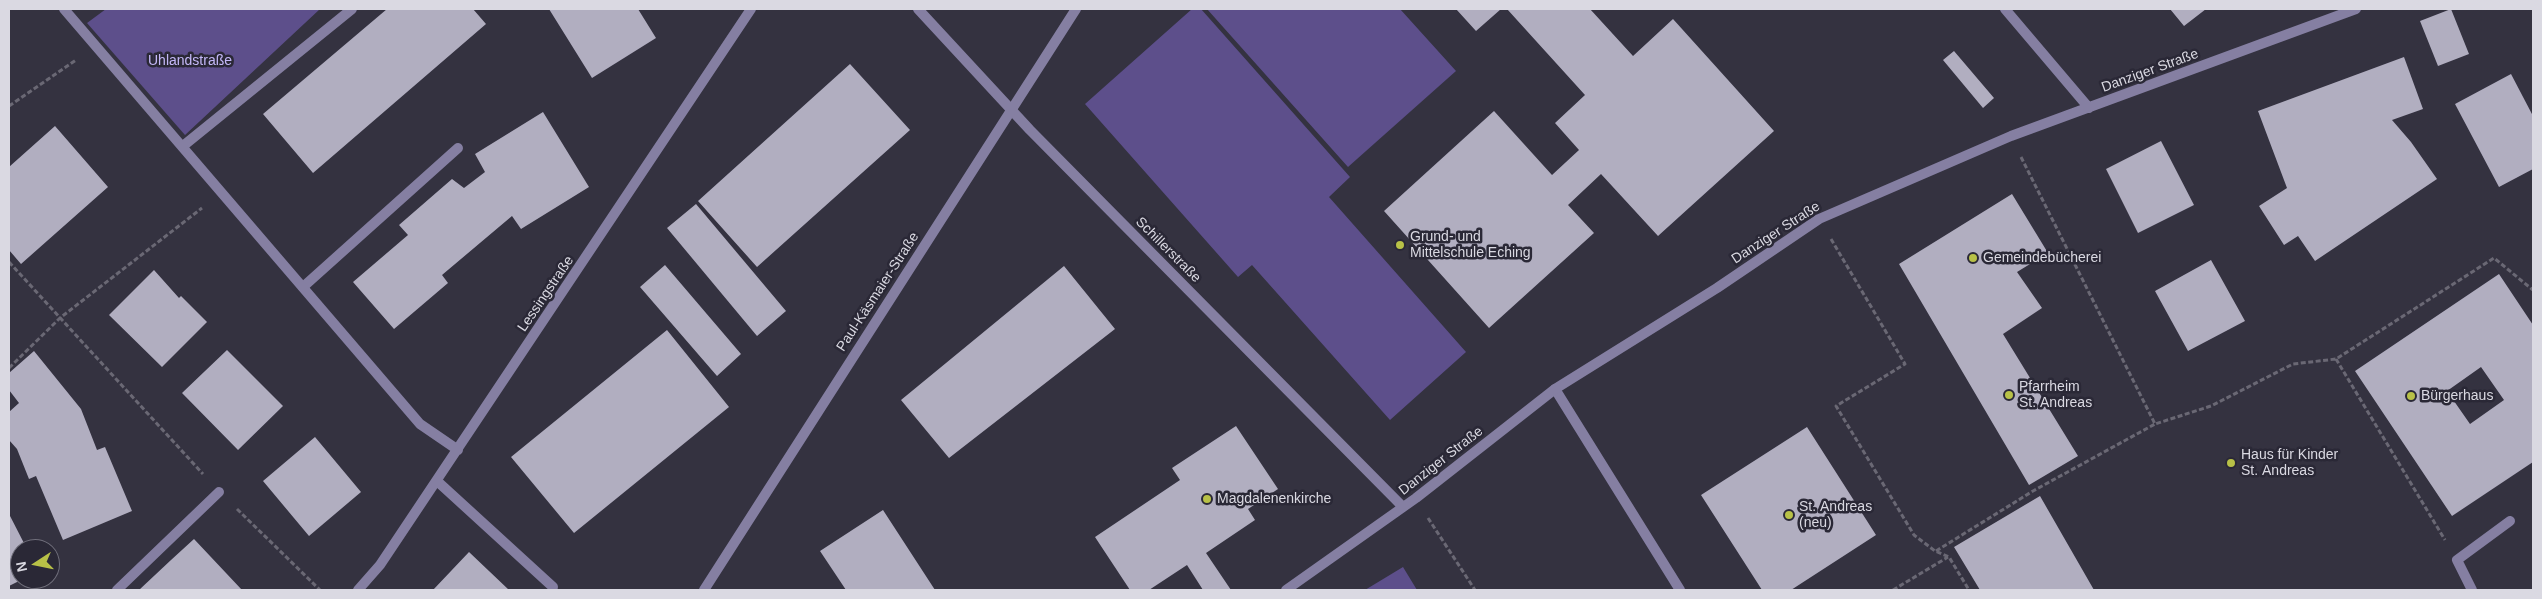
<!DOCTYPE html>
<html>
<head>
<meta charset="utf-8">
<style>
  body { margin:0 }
  #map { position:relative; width:2542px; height:599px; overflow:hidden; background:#343240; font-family:Arial,sans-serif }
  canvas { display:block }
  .frame { position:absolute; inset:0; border:10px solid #dad9e2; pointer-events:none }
  .north { position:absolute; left:10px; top:539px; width:50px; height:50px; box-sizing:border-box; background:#2a2836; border:1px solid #706f7b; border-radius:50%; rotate:259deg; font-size:14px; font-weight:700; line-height:20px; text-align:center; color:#dad9e2 }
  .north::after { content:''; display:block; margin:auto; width:18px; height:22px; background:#b8c147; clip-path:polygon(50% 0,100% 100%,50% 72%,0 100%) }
</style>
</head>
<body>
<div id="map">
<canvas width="2542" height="599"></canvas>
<div class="frame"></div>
<div class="north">N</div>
</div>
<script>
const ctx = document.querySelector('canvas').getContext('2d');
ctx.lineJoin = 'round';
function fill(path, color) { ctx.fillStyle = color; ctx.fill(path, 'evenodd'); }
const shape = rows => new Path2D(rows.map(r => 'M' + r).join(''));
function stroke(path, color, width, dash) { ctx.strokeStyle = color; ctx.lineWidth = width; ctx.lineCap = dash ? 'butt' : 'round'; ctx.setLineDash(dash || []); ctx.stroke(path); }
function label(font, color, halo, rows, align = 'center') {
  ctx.font = font + ' Arial,sans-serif'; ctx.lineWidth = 5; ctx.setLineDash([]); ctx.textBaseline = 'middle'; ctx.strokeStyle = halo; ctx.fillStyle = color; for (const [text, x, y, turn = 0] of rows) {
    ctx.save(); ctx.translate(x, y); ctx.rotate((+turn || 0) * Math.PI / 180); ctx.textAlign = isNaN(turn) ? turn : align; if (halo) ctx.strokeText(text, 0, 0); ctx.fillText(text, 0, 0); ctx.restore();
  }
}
fill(shape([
  [106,9,320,9,185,135,87,23],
  [1192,9,1201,9,1350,177,1329,197,1466,352,1390,420,1252,265,1238,277,1085,104],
  [1207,9,1400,9,1456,71,1348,167],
  [1403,567,1417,590,1365,590]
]), '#5d4f8b');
fill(shape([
  [387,9,473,9,486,24,313,173,263,114],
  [549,9,638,9,656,38,592,78],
  [1456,9,1501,9,1476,31],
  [1507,9,1590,9,1633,56,1673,19,1774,131,1658,236,1601,174,1568,205,1594,233,1489,328,1384,211,1494,111,1552,175,1579,150,1555,123,1585,95],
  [2170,9,2206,9,2184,26],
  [2451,9,2469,54,2438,66,2420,21],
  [1954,51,1994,98,1983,108,1943,60],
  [2404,57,2423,109,2392,120,2411,142,2437,179,2315,261,2298,236,2284,245,2259,206,2287,188,2258,111],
  [850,64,910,130,757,267,698,201],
  [2511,74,2533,116,2533,169,2499,187,2455,104],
  [543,112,589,187,521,229,512,216,442,275,448,283,394,329,353,282,408,235,399,225,452,179,464,188,485,172,475,154],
  [55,126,108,187,21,264,9,250,9,167],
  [2161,141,2194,205,2138,233,2106,169],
  [2012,194,2048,253,2017,272,2042,308,2003,334,2078,456,2029,485,1899,264],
  [696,204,786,311,757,336,667,228],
  [2211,260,2245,321,2188,351,2155,291],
  [665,265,741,354,717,376,640,287],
  [1064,266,1115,329,949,458,901,400],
  [154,270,179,298,181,296,207,322,162,367,109,315],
  [2499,274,2533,325,2533,462,2452,516,2355,371],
  [2481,367,2504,400,2470,424,2447,391],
  [667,330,729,407,574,533,511,457],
  [227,350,283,406,238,450,182,393],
  [34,351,81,409,97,450,105,447,132,511,63,540,36,476,29,479,17,449,9,440,9,412,19,403,9,390,9,373],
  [1236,426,1278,489,1248,509,1255,520,1206,553,1231,590,1203,590,1187,565,1149,590,1130,590,1095,537,1180,480,1172,468],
  [1807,427,1876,535,1791,590,1762,590,1701,495],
  [315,437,361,492,309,536,263,481],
  [2040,496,2094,590,1980,590,1954,547],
  [883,510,935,590,846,590,820,551],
  [9,514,27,549,20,549,20,579,23,579,9,586],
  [194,539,242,590,139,590,171,560],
  [469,552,509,590,433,590]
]), '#b1aec0');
stroke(shape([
  [9,106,76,60],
  [2021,157,2155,424,2211,406,2293,364,2336,359,2494,258,2533,290],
  [1831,239,1905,364,1836,406,1914,535,1935,551,1949,557,1969,590],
  [9,262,203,474],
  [2336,359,2445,540],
  [9,368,60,318,202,208],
  [237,509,320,590],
  [1428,518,1475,590],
  [1936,551,2033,491,2155,424],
  [1893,590,1948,557]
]), '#6a6874', 3, [5, 2.5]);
stroke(shape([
  [183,146,352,9],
  [303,287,458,148],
  [1555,389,1680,590],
  [437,481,553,587],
  [117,590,219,492]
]), '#857fa2', 10);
stroke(shape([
  [64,9,420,424,458,450],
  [918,9,1030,130,1403,507],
  [2005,9,2089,108],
  [358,590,380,565,751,9],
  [1286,590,1416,498,1555,389,1717,288,1819,219,2011,136,2356,9],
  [2472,590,2457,560,2510,521]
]), '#857fa2', 10);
stroke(shape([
  [704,590,1076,9]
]), '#857fa2', 10);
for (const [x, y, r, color] of [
  [1400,245,5,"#b8c147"],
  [1973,258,5,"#b8c147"],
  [2009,395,5,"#b8c147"],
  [2411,396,5,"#b8c147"],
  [2231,463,5,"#b8c147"],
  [1207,499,5,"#b8c147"],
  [1789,515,5,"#b8c147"]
]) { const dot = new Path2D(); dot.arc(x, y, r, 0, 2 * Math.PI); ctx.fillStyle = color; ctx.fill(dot); stroke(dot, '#2a2836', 2); }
label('14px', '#c4b8f8', '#2a2836', [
  ["Uhlandstraße",190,61]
]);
label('14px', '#dad9e2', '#2a2836', [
  ["Danziger Straße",2150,71,-20],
  ["Danziger Straße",1776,233,-33],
  ["Schillerstraße",1168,250,45],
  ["Paul-Käsmaier-Straße",878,292,-57],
  ["Lessingstraße",546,294,-56],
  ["Danziger Straße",1441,461,-38]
]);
label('14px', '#dad9e2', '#2a2836', [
  ["Grund- und",1410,237],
  ["Mittelschule Eching",1410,253],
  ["Gemeindebücherei",1983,258],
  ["Pfarrheim",2019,387],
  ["St. Andreas",2019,403],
  ["Bürgerhaus",2421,396],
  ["Haus für Kinder",2241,455],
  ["St. Andreas",2241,471],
  ["Magdalenenkirche",1217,499],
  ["St. Andreas",1799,507],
  ["(neu)",1799,523]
], 'left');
</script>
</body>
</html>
